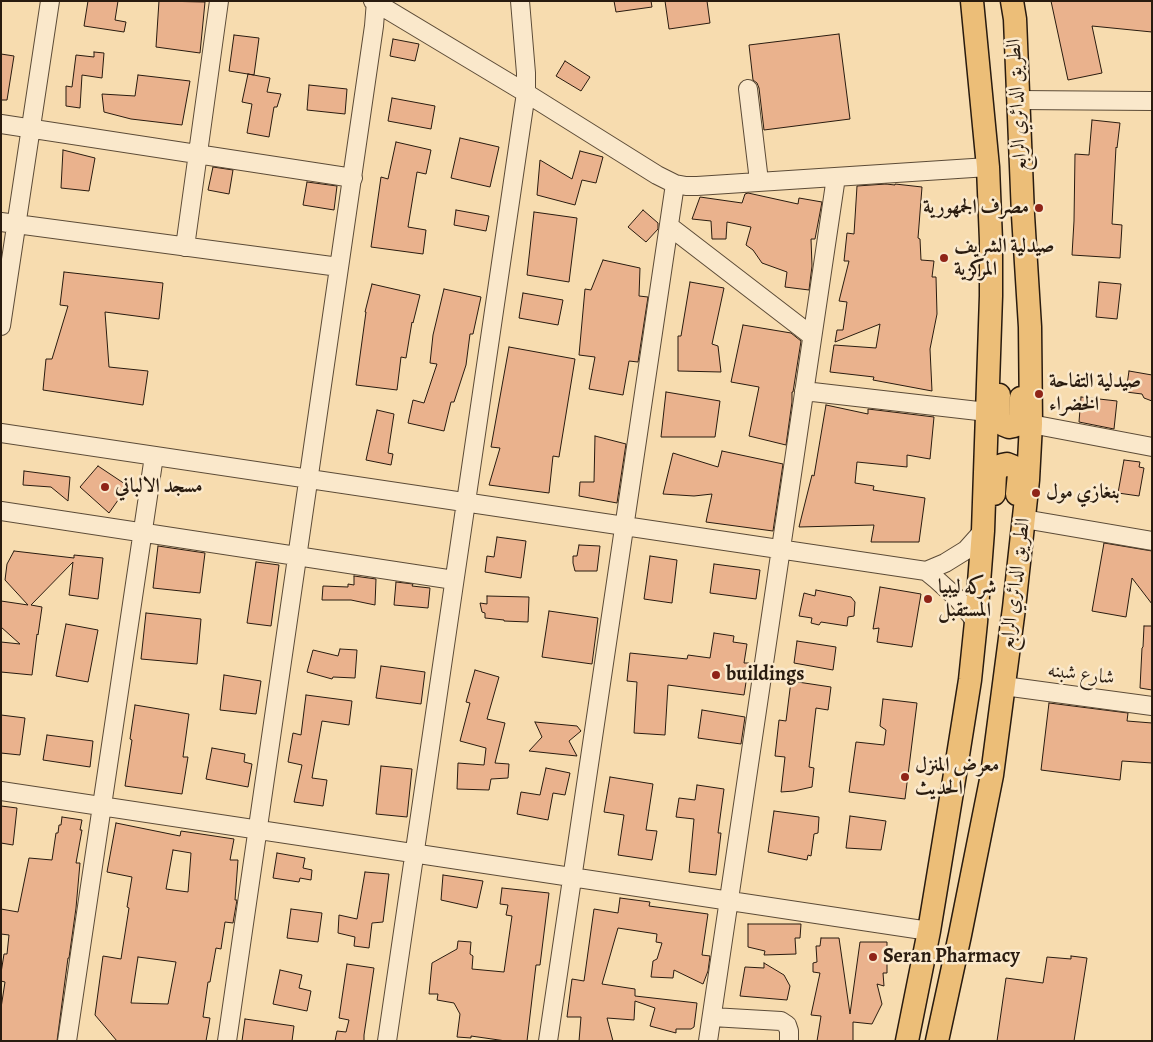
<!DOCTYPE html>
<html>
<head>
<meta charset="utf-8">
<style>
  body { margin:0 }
  #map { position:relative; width:1153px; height:1042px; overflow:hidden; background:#f7dcaf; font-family:Alegreya,serif }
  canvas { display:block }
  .frame { position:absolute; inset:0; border:2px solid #291b0f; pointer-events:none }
</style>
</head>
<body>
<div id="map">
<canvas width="1153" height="1042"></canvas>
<div class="frame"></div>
</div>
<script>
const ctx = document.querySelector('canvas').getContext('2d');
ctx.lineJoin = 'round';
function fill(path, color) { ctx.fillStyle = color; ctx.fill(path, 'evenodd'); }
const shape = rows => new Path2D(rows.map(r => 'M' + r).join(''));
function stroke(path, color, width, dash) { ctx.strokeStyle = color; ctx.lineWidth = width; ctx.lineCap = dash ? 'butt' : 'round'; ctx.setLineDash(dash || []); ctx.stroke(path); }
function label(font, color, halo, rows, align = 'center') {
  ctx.font = font + ' Alegreya,Amiri,serif'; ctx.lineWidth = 5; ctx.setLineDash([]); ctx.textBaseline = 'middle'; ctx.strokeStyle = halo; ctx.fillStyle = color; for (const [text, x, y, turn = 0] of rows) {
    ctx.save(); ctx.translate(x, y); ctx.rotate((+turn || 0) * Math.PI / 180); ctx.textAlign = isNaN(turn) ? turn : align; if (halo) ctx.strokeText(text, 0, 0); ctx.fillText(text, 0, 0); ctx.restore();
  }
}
const building = shape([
  [88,1,118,1,115,20,126,22,124,32,84,26,88,1],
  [159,1,205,2,200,53,156,47,159,1],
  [614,1,651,1,652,7,616,12,614,1],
  [665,1,707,1,710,23,669,29,665,1],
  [1051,1,1152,1,1152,32,1092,26,1102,73,1068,80,1051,1],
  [839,34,850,119,764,130,759,88,757,83,753,80,749,45,839,34],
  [234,35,259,38,254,75,229,71,234,35],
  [393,39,419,44,415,61,390,56,393,39],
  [94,52,104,53,102,78,82,75,80,108,66,106,66,86,72,87,76,55,94,57,94,52],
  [1,54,14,56,7,100,1,100,1,54],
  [565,61,590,77,581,91,556,76,565,61],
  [248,74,270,78,267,92,281,94,277,107,274,107,269,137,247,133,252,104,242,102,248,74],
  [138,75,190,81,182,125,131,119,104,112,102,94,135,96,138,75],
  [309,85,347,89,345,114,307,110,309,85],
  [392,98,435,106,431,129,388,121,392,98],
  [1092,120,1120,123,1117,148,1116,147,1112,224,1122,225,1120,258,1072,255,1074,221,1075,154,1089,155,1092,120],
  [460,138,499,147,490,187,451,178,460,138],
  [396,142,431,150,426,174,417,172,408,227,426,230,423,254,371,247,381,177,388,179,396,142],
  [63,150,95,158,89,191,61,188,63,150],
  [580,151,603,157,596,183,582,180,575,205,537,195,540,160,572,179,580,151],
  [213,167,233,170,229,194,208,190,213,167],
  [307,182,337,186,334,210,303,205,307,182],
  [886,184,895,185,895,184,922,187,918,238,920,239,921,260,934,261,932,277,936,277,937,314,930,349,932,391,873,380,874,377,830,372,834,345,876,348,880,324,835,342,837,330,843,330,847,302,839,301,849,261,844,261,847,233,854,234,857,186,886,184],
  [748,193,798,204,799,198,822,202,815,239,811,239,812,266,809,290,785,287,787,272,762,263,753,250,746,245,751,227,727,222,726,239,712,239,711,221,692,219,700,197,742,203,745,194,748,193],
  [456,210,489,216,486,231,454,225,456,210],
  [643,210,658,223,658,229,646,242,628,227,643,210],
  [534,212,577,218,569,282,527,275,534,212],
  [603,260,640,268,639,296,648,297,638,362,629,361,623,395,589,389,595,357,579,355,585,289,591,290,603,260],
  [64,272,163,283,159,319,105,312,109,367,148,371,143,405,43,390,46,359,52,359,68,306,60,305,64,272],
  [690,282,724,288,712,344,718,346,721,372,678,371,678,336,681,336,690,282],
  [1099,282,1121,284,1117,319,1096,317,1099,282],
  [372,284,420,295,413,323,412,322,406,358,401,357,397,390,356,385,366,312,365,312,372,284],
  [444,289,481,297,473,334,470,334,466,365,454,402,451,402,444,431,408,423,413,400,424,403,437,364,430,363,433,335,444,289],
  [523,293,563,300,558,325,519,318,523,293],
  [743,325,791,333,801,341,793,392,792,392,792,402,786,445,749,436,759,387,731,382,743,325],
  [509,347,575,359,559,457,553,456,549,493,489,485,500,448,491,447,509,347],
  [1129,371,1152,375,1152,401,1144,398,1142,394,1126,392,1129,371],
  [666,392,720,401,715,437,661,437,666,392],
  [1081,397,1117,401,1114,429,1079,422,1081,397],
  [826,405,868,414,868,409,934,417,930,459,907,455,907,467,857,462,855,483,874,486,873,490,925,498,919,542,871,542,874,525,799,527,812,475,814,476,826,405],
  [377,410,394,414,388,453,393,454,391,465,366,460,377,410],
  [595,436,626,444,617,503,579,496,580,482,594,482,595,436],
  [722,451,783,464,773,531,706,522,712,494,694,496,663,494,673,453,718,467,722,451],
  [1124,460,1140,462,1139,467,1144,468,1139,496,1118,493,1124,460],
  [98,466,128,486,109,513,80,487,98,466],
  [24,471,70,477,68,501,51,487,23,485,24,471],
  [497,537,526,541,521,578,485,572,487,556,494,557,497,537],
  [1104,543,1152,551,1152,604,1132,578,1126,617,1092,611,1104,543],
  [579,545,600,546,597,571,575,571,573,563,573,556,577,556,579,545],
  [158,546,205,553,200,593,153,588,158,546],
  [14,551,74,558,74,555,103,558,98,599,69,595,73,562,31,605,42,607,38,635,37,634,32,675,1,672,1,642,20,644,1,627,1,601,28,605,5,580,7,564,14,551],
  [650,556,677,560,672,603,644,599,650,556],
  [256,562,279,565,271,626,247,623,256,562],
  [714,564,760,570,756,599,710,593,714,564],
  [354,576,376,579,375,605,351,600,322,600,323,586,348,587,348,584,354,585,354,576],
  [396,582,413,584,412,586,430,588,428,608,394,605,396,582],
  [880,587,921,594,912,647,877,642,879,628,873,629,880,587],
  [816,590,851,597,855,602,854,616,848,617,847,626,821,622,819,625,811,623,812,618,799,616,804,593,815,596,816,590],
  [487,596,529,597,528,622,504,621,504,620,485,618,485,613,482,612,480,603,487,604,487,596],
  [549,611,598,618,592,664,542,657,549,611],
  [146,613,201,619,197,664,141,659,146,613],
  [66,624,98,630,88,682,56,676,66,624],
  [1144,626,1152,626,1152,690,1140,688,1142,648,1143,647,1144,626],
  [714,633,734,636,733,642,747,644,744,663,749,663,744,695,668,685,665,735,634,733,637,682,627,681,630,653,687,659,688,655,710,658,714,633],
  [797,641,836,647,833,670,794,663,797,641],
  [340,649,357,650,355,678,333,677,332,679,307,672,313,650,338,656,340,649],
  [381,666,425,672,421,704,376,698,381,666],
  [475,670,499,677,487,719,505,723,495,763,509,764,508,778,491,779,489,790,457,789,458,763,484,765,486,748,460,741,470,703,466,702,475,670],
  [224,675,261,681,256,714,220,710,224,675],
  [791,681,831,687,828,710,816,708,809,767,814,768,812,787,794,791,781,792,785,757,775,756,779,720,786,721,791,681],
  [306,695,352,701,349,725,322,721,312,778,327,780,323,806,294,802,302,765,288,762,293,733,301,735,306,695],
  [883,699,917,703,905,799,849,792,856,742,884,745,886,730,880,726,883,699],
  [1049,703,1128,713,1127,721,1152,723,1152,763,1122,761,1120,780,1041,770,1049,703],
  [135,705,189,714,183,757,188,757,182,794,125,786,132,740,130,739,135,705],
  [702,710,745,717,741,744,698,738,702,710],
  [1,715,25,718,20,755,1,753,1,715],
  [535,722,577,726,581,731,569,741,577,756,529,751,542,737,535,722],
  [47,735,93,741,90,767,43,760,47,735],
  [212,748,245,754,244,762,252,764,248,787,206,779,212,748],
  [381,766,412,769,407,817,376,814,381,766],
  [546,768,570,773,565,795,553,793,548,820,517,814,521,792,540,795,546,768],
  [610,777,653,784,646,830,657,831,652,860,618,855,624,815,604,812,610,777],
  [697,785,724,789,718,833,721,833,716,875,689,872,694,819,676,817,679,798,695,800,697,785],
  [1,806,17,808,13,845,1,843,1,806],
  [774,811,819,817,818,833,814,834,811,856,808,855,807,860,768,852,774,811],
  [850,816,886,821,881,850,846,848,850,816],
  [62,817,82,820,80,830,82,830,76,863,80,863,76,908,69,958,68,958,57,1041,1,1041,1,1008,5,982,1,981,1,973,4,954,7,954,9,935,1,934,1,909,18,912,29,858,52,860,56,833,58,833,59,825,61,825,62,817],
  [116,823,180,836,181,831,234,839,230,860,238,860,235,900,237,900,233,923,225,922,221,949,216,948,210,982,208,982,203,1017,210,1018,206,1041,117,1041,95,1015,103,956,121,959,129,908,127,907,132,877,107,872,116,823],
  [173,850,191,853,188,892,166,889,173,850],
  [138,957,176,962,168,1004,131,1003,138,957],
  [277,853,305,858,303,868,312,870,311,880,300,878,299,882,273,878,277,853],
  [365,872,389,874,383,922,372,923,369,948,354,946,355,937,338,933,339,915,357,919,365,872],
  [443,875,483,881,477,908,441,900,443,875],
  [502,888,549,893,540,965,536,965,527,1041,506,1041,471,1036,471,1038,457,1037,460,1014,454,1003,437,1000,438,994,429,994,432,963,457,949,458,941,471,942,470,954,473,956,472,969,504,972,512,916,506,915,508,905,500,904,502,888],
  [620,898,650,902,649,906,708,914,702,955,710,956,708,971,703,984,674,970,673,978,651,977,653,961,657,959,662,943,656,942,657,934,618,928,602,984,635,989,635,996,697,1003,694,1027,691,1029,676,1029,676,1033,650,1026,655,1008,635,1001,634,1020,607,1018,613,1041,579,1041,581,1017,567,1017,572,979,584,981,594,909,618,913,620,898],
  [291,909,322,913,318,942,287,938,291,909],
  [748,924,801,924,800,938,795,938,796,954,764,955,765,951,748,947,748,924],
  [821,938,839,938,850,1014,860,942,887,942,887,973,883,973,884,986,877,984,882,1004,872,1024,853,1022,853,1041,817,1041,821,1016,811,1015,820,973,813,972,813,963,817,962,816,946,820,946,821,938],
  [1071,956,1087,958,1074,1041,997,1041,1006,978,1043,983,1047,957,1071,959,1071,956],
  [764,963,784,975,790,986,787,1000,740,996,745,967,764,968,764,963],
  [347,964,374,968,364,1035,364,1041,335,1041,337,1031,346,1032,349,1020,339,1018,347,964],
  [280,970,302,975,299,988,311,991,307,1011,273,1004,280,970],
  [245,1019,294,1026,292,1041,242,1041,245,1019]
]);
fill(building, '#eab28d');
stroke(building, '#291b0f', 1);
const minor = shape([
  [373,1,526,93,657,175,675,184,686,186,697,186,988,167],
  [748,89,759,181],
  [1018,100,1152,101],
  [1,124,353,178],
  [1,222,339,267],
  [669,226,812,336],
  [185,247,219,1],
  [1,326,50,1],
  [804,391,987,412],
  [1031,424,1152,447],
  [1,433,926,571,937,580,958,599,976,622],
  [1,511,454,580],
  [1024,519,1152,541],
  [926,571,945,563,966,550,983,531],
  [1004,686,1152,706],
  [1,791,929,931],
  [712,1017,781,1021,787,1025,789,1031,789,1041],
  [67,1041,154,456],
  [227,1041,374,26,376,1],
  [387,1041,523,113,526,93,526,73,520,1],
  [548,1041,675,184],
  [708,1041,836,177]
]);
const major = shape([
  [999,395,998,418,1001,422,1004,425,1009,427,1014,426,1018,424,1020,419,1021,398],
  [994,494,995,474,998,469,1002,465,1007,464,1012,466,1016,469,1019,474,1017,494],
  [907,1041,929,931,955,774,970,680,976,622,983,531,991,296,991,241,988,167,972,1],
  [937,1041,960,935,992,775,1014,608,1028,480,1031,424,1030,327,1023,215,1015,19,1012,1]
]);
stroke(minor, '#5c4b37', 20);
stroke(major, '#291b0f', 25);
stroke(minor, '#fae8cb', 18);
stroke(major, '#ecbe78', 22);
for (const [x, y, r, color] of [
  [1039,208,5,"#8f2418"],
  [944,258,5,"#8f2418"],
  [1039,394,5,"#8f2418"],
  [105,487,5,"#8f2418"],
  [1036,493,5,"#8f2418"],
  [928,599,5,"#8f2418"],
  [716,675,5,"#8f2418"],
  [905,777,5,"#8f2418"],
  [873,957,5,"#8f2418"]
]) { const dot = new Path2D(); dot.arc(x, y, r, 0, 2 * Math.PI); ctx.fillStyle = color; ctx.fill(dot); stroke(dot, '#fae8cb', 2); }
label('20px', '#291b0f', '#fae8cb', [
  ["الطريق الدائري الرابع",1018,105,-93],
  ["الطريق الدائري الرابع",1016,584,-83],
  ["شارع شبنه",1081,675,7]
]);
label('bold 20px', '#291b0f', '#fae8cb', [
  ["مصرف الجمهورية",1029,208,"right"],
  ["صيدلية الشريف",954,247],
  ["المركزية",954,270],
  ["صيدلية التفاحة",1049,382],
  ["الخضراء",1049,405],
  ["مسجد الالباني",115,487],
  ["بنغازي مول",1046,493],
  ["شركه ليبيا",938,588],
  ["المستقبل",938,611],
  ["buildings",726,675],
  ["معرض المنزل",915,766],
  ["الحديث",915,789],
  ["Seran Pharmacy",883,957]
], 'left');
</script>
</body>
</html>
